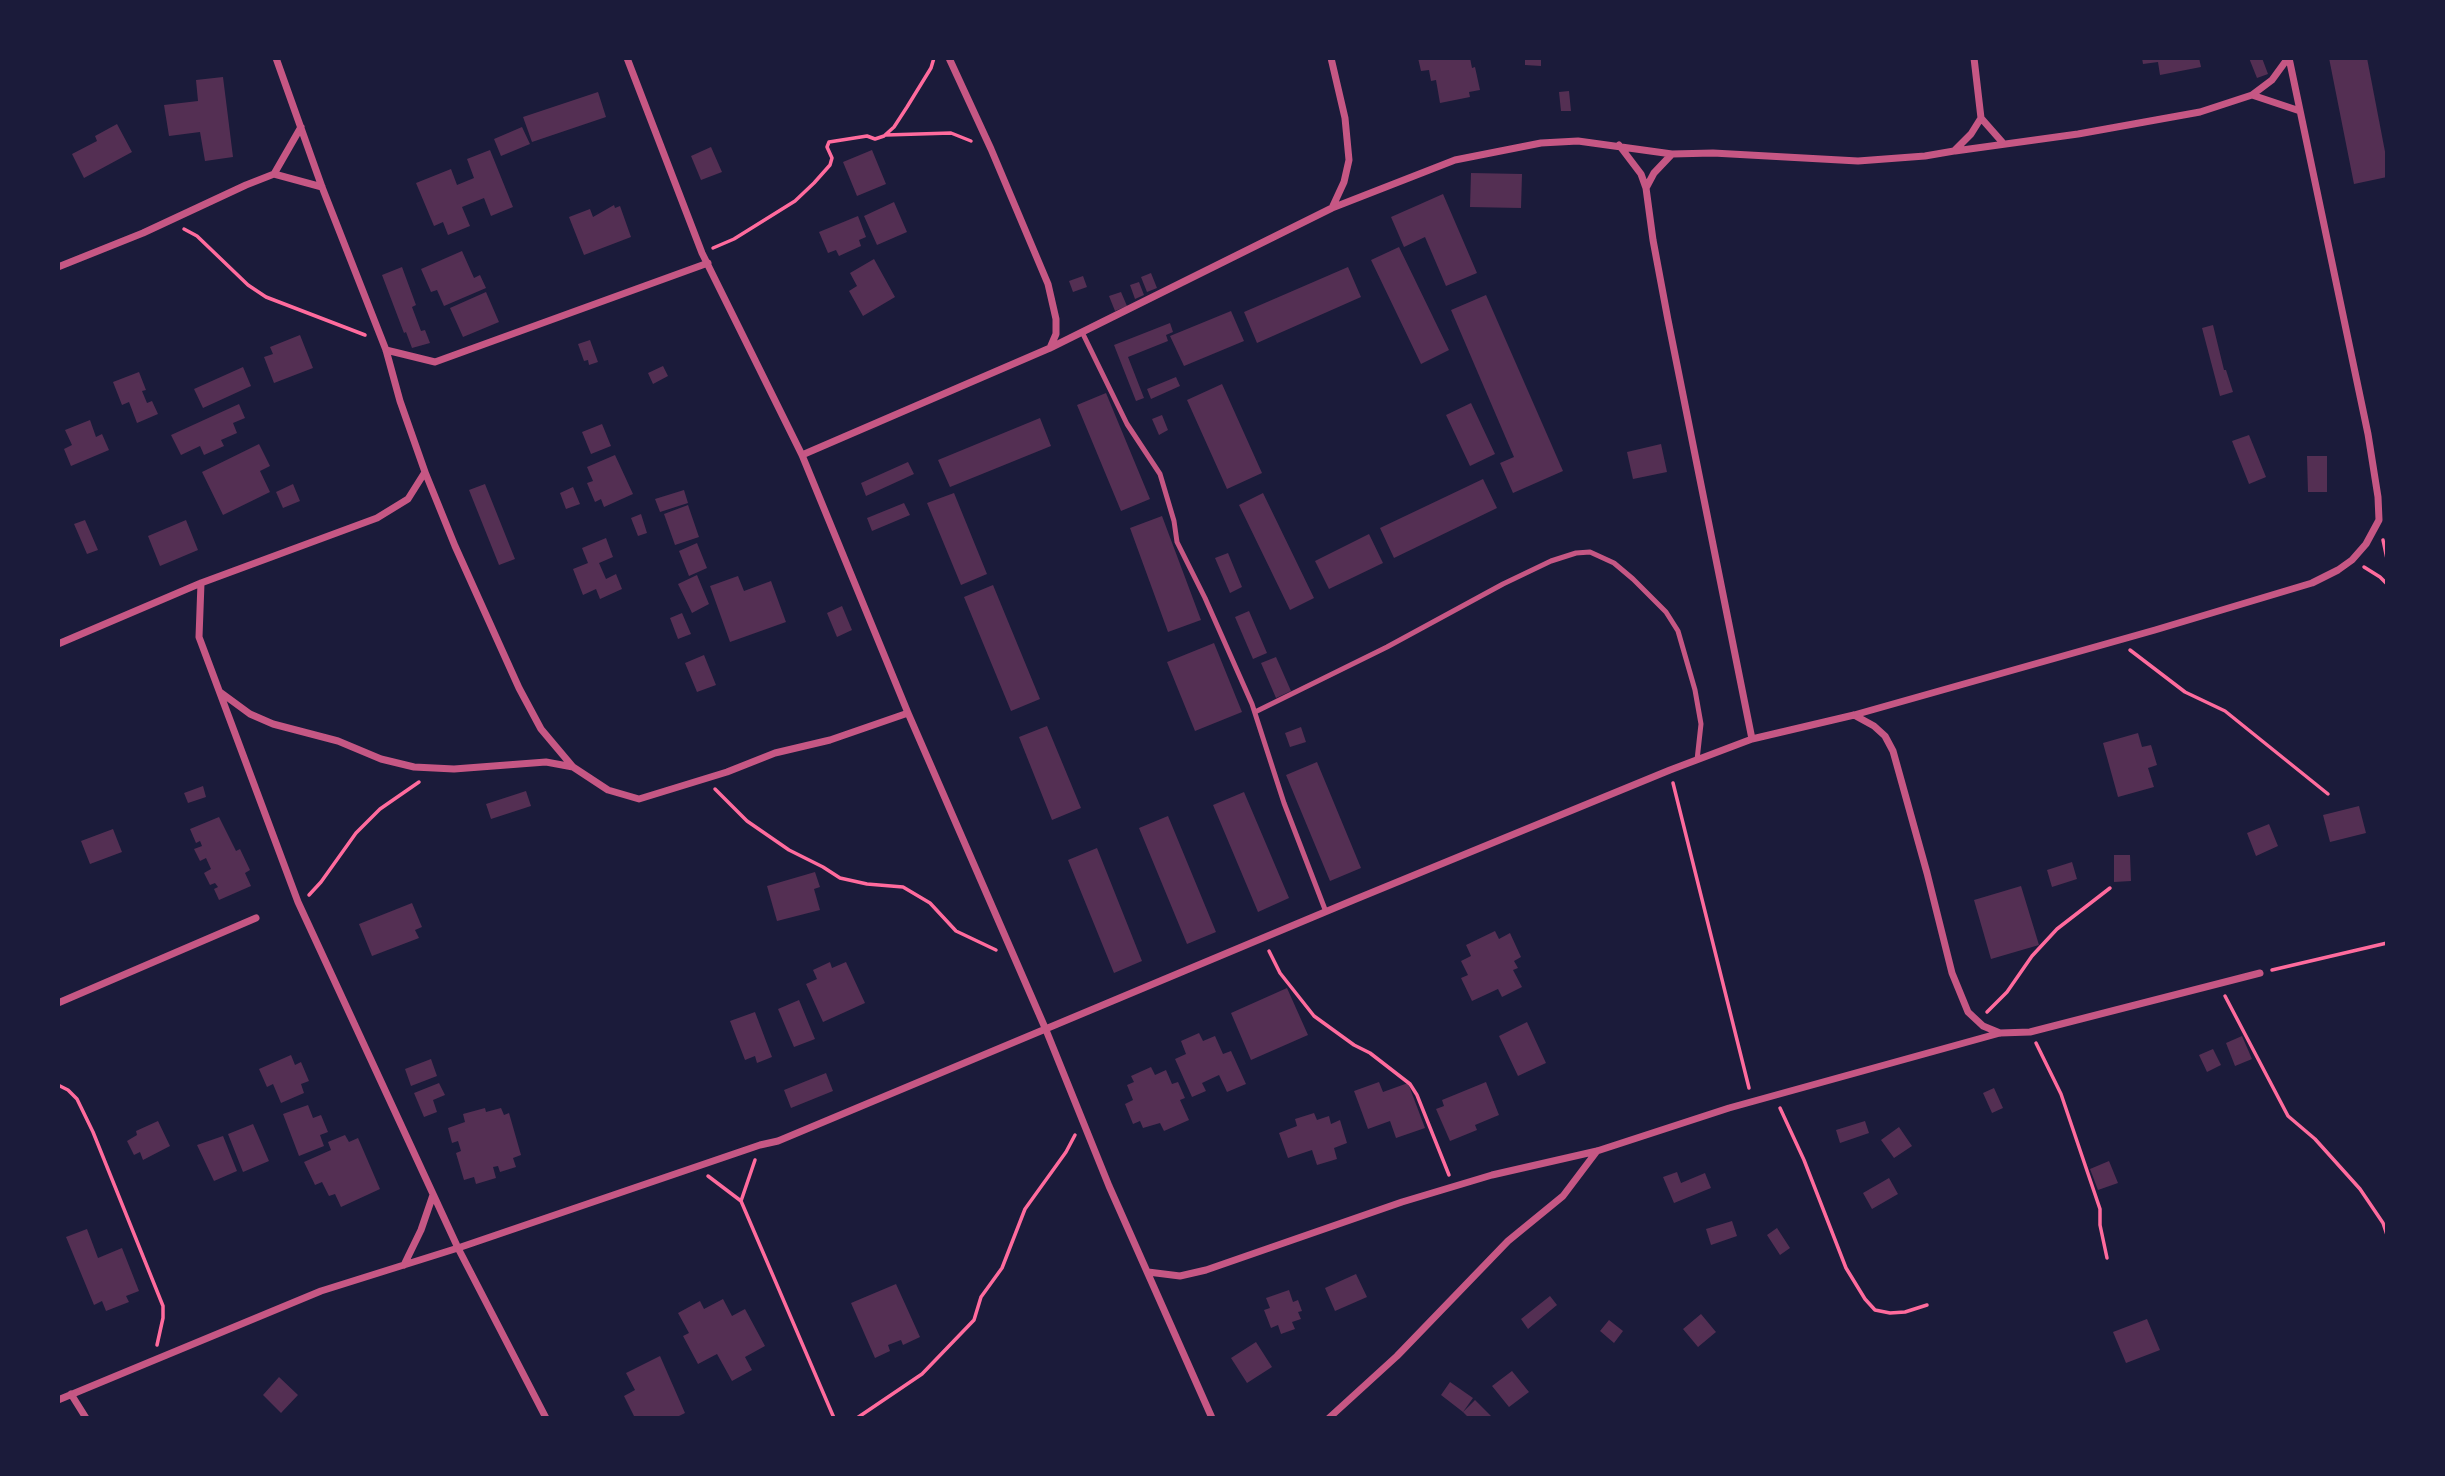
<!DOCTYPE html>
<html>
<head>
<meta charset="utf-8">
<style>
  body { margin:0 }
  #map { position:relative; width:2445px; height:1476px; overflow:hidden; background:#1b1b3a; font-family:"Noto Serif",serif }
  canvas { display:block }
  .frame { position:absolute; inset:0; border:60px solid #1b1b3a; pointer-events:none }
</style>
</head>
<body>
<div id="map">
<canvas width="2445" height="1476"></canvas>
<div class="frame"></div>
</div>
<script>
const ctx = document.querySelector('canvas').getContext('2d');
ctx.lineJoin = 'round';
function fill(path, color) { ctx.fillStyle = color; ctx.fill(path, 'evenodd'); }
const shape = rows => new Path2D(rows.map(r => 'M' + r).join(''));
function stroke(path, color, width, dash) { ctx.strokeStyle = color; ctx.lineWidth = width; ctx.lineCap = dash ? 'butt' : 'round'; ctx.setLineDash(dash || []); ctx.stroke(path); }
fill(shape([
  [1418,58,1470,58,1472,68,1475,67,1480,90,1469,92,1470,97,1440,103,1436,80,1431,81,1429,70,1421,71],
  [1525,58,1541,58,1541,66,1525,65],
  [2142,58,2199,58,2201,67,2160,75,2158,62,2143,64],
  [2249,58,2262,58,2268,74,2257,78],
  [2329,58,2367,58,2387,162,2387,177,2354,184],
  [223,77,233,157,205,161,200,132,169,136,164,105,198,101,196,80],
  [1569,91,1571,111,1561,111,1559,92],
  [598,92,606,117,532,142,523,117],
  [117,124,132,152,84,178,72,154,97,141,95,136],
  [522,127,530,144,501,156,494,139],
  [711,147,722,172,701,180,691,156],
  [490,150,513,207,491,216,484,198,462,207,470,226,448,235,443,222,434,226,416,183,451,169,457,185,474,178,467,159],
  [872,150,886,184,857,196,843,162],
  [1471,173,1522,174,1521,208,1470,207],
  [1443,194,1477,273,1446,286,1425,237,1404,247,1391,217],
  [894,202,907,232,877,245,864,216],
  [614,205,615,208,620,206,631,237,584,255,569,217,590,209,593,217],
  [858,216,866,237,859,240,861,246,839,256,836,250,828,253,819,232],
  [1399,247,1449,350,1421,364,1371,260],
  [462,251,474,278,480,275,486,288,444,306,437,290,431,292,421,269],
  [874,259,895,297,863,316,849,291,857,286,850,273],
  [402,267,416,305,412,307,421,331,425,330,430,343,412,348,406,332,404,333,382,275],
  [1348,267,1361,297,1257,343,1244,312],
  [1151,273,1157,288,1147,292,1141,277],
  [1083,276,1087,287,1073,292,1069,281],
  [1139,282,1144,295,1135,299,1130,285],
  [486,292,499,322,463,337,450,308],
  [1121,292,1127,306,1115,311,1109,296],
  [1486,295,1563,471,1513,493,1500,463,1514,457,1451,310],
  [1231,311,1244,341,1184,366,1170,336],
  [1170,323,1173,332,1166,335,1168,341,1128,357,1144,398,1136,401,1114,345],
  [2213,325,2224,370,2226,370,2233,392,2220,396,2202,328],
  [300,335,313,368,274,383,264,357,273,354,270,347],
  [590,340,598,362,589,365,588,360,584,361,578,344],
  [663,366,668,376,653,384,648,373],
  [243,367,251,386,203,408,194,389],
  [139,372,146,390,142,391,147,403,152,401,158,414,137,423,129,402,122,405,113,382],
  [1176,377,1180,386,1151,399,1147,389],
  [1222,384,1262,473,1227,489,1187,400],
  [1106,393,1150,499,1121,511,1077,405],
  [1471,403,1495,454,1470,466,1446,415],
  [239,404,245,418,233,423,237,433,221,440,224,446,204,455,200,446,181,455,171,435],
  [1162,415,1168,430,1159,435,1152,419],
  [1040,418,1051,446,950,487,938,460],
  [90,420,96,437,102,434,109,450,71,466,64,449,72,445,65,430],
  [602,424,611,446,591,454,582,432],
  [2249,435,2266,477,2249,484,2232,441],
  [259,444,270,466,260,471,270,492,223,515,202,472],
  [1661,444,1667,472,1633,479,1627,452],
  [615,455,633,494,604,507,601,499,595,502,587,483,593,481,587,467],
  [2307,456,2327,456,2327,492,2308,492],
  [908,462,914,474,866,496,861,483],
  [1483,479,1497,508,1394,558,1380,528],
  [293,484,300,501,283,508,276,492],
  [485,484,515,559,499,565,469,490],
  [573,487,580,504,566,509,560,493],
  [684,490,688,503,660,512,655,499],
  [954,493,987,574,961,585,927,503],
  [1263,493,1314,598,1290,610,1239,505],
  [904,503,910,515,872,531,867,518],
  [688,505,699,537,675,545,664,514],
  [641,514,647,533,638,536,631,518],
  [1162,516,1201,620,1168,632,1130,528],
  [85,520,98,550,87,554,74,524],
  [186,520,198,550,160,566,148,536],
  [1369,534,1383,563,1329,589,1315,561],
  [606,538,613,557,599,563,606,579,616,574,622,589,600,599,596,589,583,595,573,569,588,563,582,548],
  [697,543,707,568,689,576,679,551],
  [1228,553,1242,587,1230,593,1215,558],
  [697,575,709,604,692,613,678,584],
  [738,576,744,591,771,581,786,622,730,642,710,586],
  [993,585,1040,699,1011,711,964,597],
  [842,606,852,630,837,637,827,613],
  [1249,611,1267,653,1253,659,1235,617],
  [682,613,691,634,678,639,670,618],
  [1214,643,1242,712,1195,731,1167,662],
  [704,655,716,685,697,692,685,663],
  [1276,657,1291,691,1276,698,1261,663],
  [1047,726,1081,808,1052,820,1019,737],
  [1301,727,1306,742,1290,747,1285,733],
  [2138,733,2142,747,2151,745,2157,765,2148,768,2154,787,2118,797,2103,743],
  [1317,762,1361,868,1330,881,1286,775],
  [203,786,206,797,188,803,184,793],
  [526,791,531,806,491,819,486,804],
  [1244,792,1289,898,1258,912,1213,805],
  [2359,806,2366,833,2330,842,2323,815],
  [1168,816,1216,932,1187,944,1139,828],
  [219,817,236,851,240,849,250,870,245,873,251,886,219,900,214,889,218,887,215,883,210,885,204,873,211,869,206,858,200,861,194,849,202,846,200,841,196,843,190,829],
  [2269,824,2278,846,2256,856,2247,833],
  [113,829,122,852,90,864,81,841],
  [1097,848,1142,961,1114,973,1068,860],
  [2114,855,2130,855,2131,881,2114,882],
  [2072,862,2077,879,2052,887,2047,870],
  [815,872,820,887,814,889,820,910,777,921,767,886],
  [2021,886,2039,945,1991,959,1974,900],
  [412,903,422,927,415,930,419,938,372,956,359,924],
  [1495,931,1499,939,1510,933,1521,957,1514,961,1518,968,1513,970,1522,987,1502,997,1498,989,1472,1001,1461,978,1468,975,1461,961,1471,956,1466,945],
  [830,962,832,968,846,962,865,1003,823,1022,806,984,817,979,813,970],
  [1287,988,1308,1035,1251,1060,1231,1013],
  [799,1000,815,1039,794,1047,778,1009],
  [755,1012,772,1057,757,1063,755,1056,745,1060,730,1021],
  [1527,1022,1546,1063,1518,1076,1499,1036],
  [1199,1033,1203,1041,1215,1036,1223,1054,1231,1051,1246,1084,1227,1092,1219,1075,1202,1083,1206,1091,1192,1097,1175,1059,1186,1054,1181,1041],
  [2242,1036,2252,1059,2235,1066,2226,1043],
  [2213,1049,2221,1065,2207,1072,2199,1055],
  [291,1055,295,1065,301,1062,309,1081,301,1084,304,1093,281,1103,273,1084,267,1087,259,1069],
  [431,1059,437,1076,411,1086,405,1069],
  [1151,1067,1155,1075,1166,1070,1172,1084,1178,1082,1185,1098,1180,1100,1189,1120,1164,1131,1160,1123,1143,1128,1140,1121,1133,1124,1125,1104,1133,1100,1127,1085,1134,1082,1131,1076],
  [826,1073,833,1091,791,1108,784,1090],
  [1379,1082,1383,1092,1408,1083,1425,1128,1396,1138,1390,1121,1368,1129,1354,1091],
  [1486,1082,1499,1115,1475,1125,1477,1130,1450,1141,1436,1109,1444,1106,1442,1100],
  [439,1083,445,1095,433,1100,437,1112,424,1117,414,1093],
  [1994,1088,2003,1108,1992,1113,1983,1093],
  [308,1105,313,1118,321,1115,328,1132,320,1135,324,1146,299,1156,283,1114],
  [485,1108,486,1112,501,1108,504,1115,509,1113,521,1155,513,1158,516,1167,500,1172,498,1166,493,1167,496,1178,476,1184,474,1177,464,1180,456,1153,461,1151,458,1141,452,1143,448,1128,465,1122,463,1114],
  [1314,1113,1317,1120,1329,1116,1331,1124,1340,1120,1347,1143,1334,1148,1337,1159,1317,1165,1312,1150,1288,1158,1279,1133,1297,1126,1295,1119],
  [158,1121,170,1146,143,1160,140,1152,134,1155,127,1141,137,1135,136,1131],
  [1865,1121,1869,1133,1840,1143,1836,1130],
  [253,1124,269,1161,243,1172,228,1134],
  [1899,1127,1912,1146,1894,1158,1881,1140],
  [345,1135,349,1142,358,1138,380,1189,341,1207,335,1194,329,1196,322,1182,315,1185,304,1162,331,1150,328,1142],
  [223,1136,237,1171,214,1181,197,1145],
  [2109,1161,2118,1183,2098,1190,2090,1169],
  [1677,1172,1681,1183,1705,1173,1711,1188,1674,1203,1663,1177],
  [1889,1178,1898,1194,1872,1209,1863,1193],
  [1732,1221,1737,1236,1711,1245,1706,1229],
  [1777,1228,1790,1248,1780,1255,1767,1235],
  [87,1229,98,1258,122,1248,139,1291,126,1296,129,1302,106,1311,102,1301,94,1305,66,1237],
  [1356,1274,1367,1297,1335,1311,1325,1288],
  [896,1284,920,1337,903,1345,901,1340,888,1345,890,1351,875,1358,851,1303],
  [1289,1290,1293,1302,1298,1300,1302,1311,1298,1312,1301,1319,1292,1322,1295,1329,1281,1334,1278,1325,1271,1328,1264,1310,1270,1308,1266,1298],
  [1550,1296,1557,1305,1528,1329,1521,1319],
  [723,1299,732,1316,745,1309,765,1346,745,1357,752,1370,732,1381,717,1354,698,1364,683,1336,689,1333,678,1313,700,1301,704,1309],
  [1701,1314,1716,1332,1698,1347,1683,1329],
  [2147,1319,2160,1350,2126,1363,2113,1332],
  [1609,1320,1623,1331,1614,1343,1600,1331],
  [1256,1342,1272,1367,1247,1383,1231,1358],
  [660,1356,685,1413,675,1418,635,1418,624,1396,635,1390,626,1373],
  [1512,1371,1529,1392,1509,1407,1492,1386],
  [279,1377,298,1395,281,1413,263,1395],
  [1450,1382,1473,1398,1463,1412,1441,1395],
  [1475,1400,1493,1418,1469,1418,1463,1412]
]), '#542f53');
stroke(shape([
  [886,135,951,133,971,141],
  [184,229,197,236,248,285,266,297,365,335],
  [713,248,734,239,795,201,814,183,830,165,832,158,827,147,829,142,867,136,875,139,884,136,894,127,907,107,931,68,934,58],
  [2383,540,2387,559],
  [2364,567,2380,577,2387,584],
  [2130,650,2185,692,2225,711,2328,794],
  [1673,783,1749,1088],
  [715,789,747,821,789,850,823,867,840,878,867,884,903,887,930,903,956,931,996,950],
  [309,895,321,882,356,833,380,809,419,782],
  [1269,951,1280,973,1314,1016,1354,1045,1370,1053,1410,1084,1417,1095,1449,1175],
  [2272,970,2387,943],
  [2225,996,2288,1116,2315,1139,2360,1189,2383,1223,2387,1235],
  [1987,1012,2007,992,2032,956,2057,929,2110,888],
  [2036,1043,2061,1094,2100,1209,2100,1225,2107,1258],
  [58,1085,68,1090,77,1099,93,1132,163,1306,163,1318,157,1345],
  [1780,1108,1804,1160,1846,1268,1865,1299,1875,1310,1890,1313,1905,1312,1927,1305],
  [708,1176,741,1201,834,1418],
  [741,1201,755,1160],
  [857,1418,922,1374,974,1320,981,1297,1002,1268,1025,1209,1066,1152,1075,1135]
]), '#ff6b9d', 3.5);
stroke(shape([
  [1082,332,1127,424,1160,474,1174,521,1177,542,1205,598,1252,704,1284,803,1326,912],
  [1255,712,1387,647,1503,584,1551,561,1576,553,1590,552,1614,563,1633,579,1666,612,1678,631,1695,690,1701,724,1697,760]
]), '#c65784', 5);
stroke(shape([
  [627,58,702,253,802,455,908,713,1046,1030,1109,1186,1212,1418],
  [2252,95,2300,111],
  [1981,118,2003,143],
  [1619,145,1641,174,1646,188],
  [1955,151,2078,134,2200,112,2252,95,2272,80,2288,58],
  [274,174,301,127],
  [1332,208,1455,160,1541,143,1578,141,1672,154],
  [58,267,143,233,246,185,274,174,322,187],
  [1050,348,1332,208,1344,182,1349,160,1345,118,1331,58],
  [386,350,435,362,708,263],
  [802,455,1050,348,1056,334,1056,319,1048,284,991,149,949,58],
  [425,472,455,546,519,688,541,729,573,767],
  [201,583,199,637,298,902,458,1248,546,1418],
  [58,644,201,583,377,518,408,499,425,472,400,401,386,350,322,187,276,58],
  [220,692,250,714,273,724,338,741,381,759,414,767,454,769,546,762,573,767,608,790,639,799,727,772,775,753,830,740,908,713],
  [1854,715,1874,726,1885,736,1893,751,1927,873,1952,973,1968,1012,1983,1026,2000,1033],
  [1752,739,1668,320,1653,240,1646,188,1654,173,1672,154,1713,153,1858,161,1925,156,1954,151,1971,134,1981,118,1974,58],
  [58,1003,256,918],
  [404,1265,421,1230,433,1195],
  [1148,1272,1180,1276,1206,1270,1402,1202,1492,1175,1597,1151,1729,1108,2000,1033,2030,1032,2260,973],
  [71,1394,86,1418],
  [58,1400,321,1291,458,1248,760,1145,778,1141,1356,899,1670,770,1752,739,1854,715,2155,630,2312,583,2338,570,2352,560,2366,544,2379,520,2378,497,2368,434,2289,58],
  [1329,1418,1397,1356,1508,1241,1563,1196,1597,1151]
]), '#c65784', 7);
</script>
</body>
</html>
